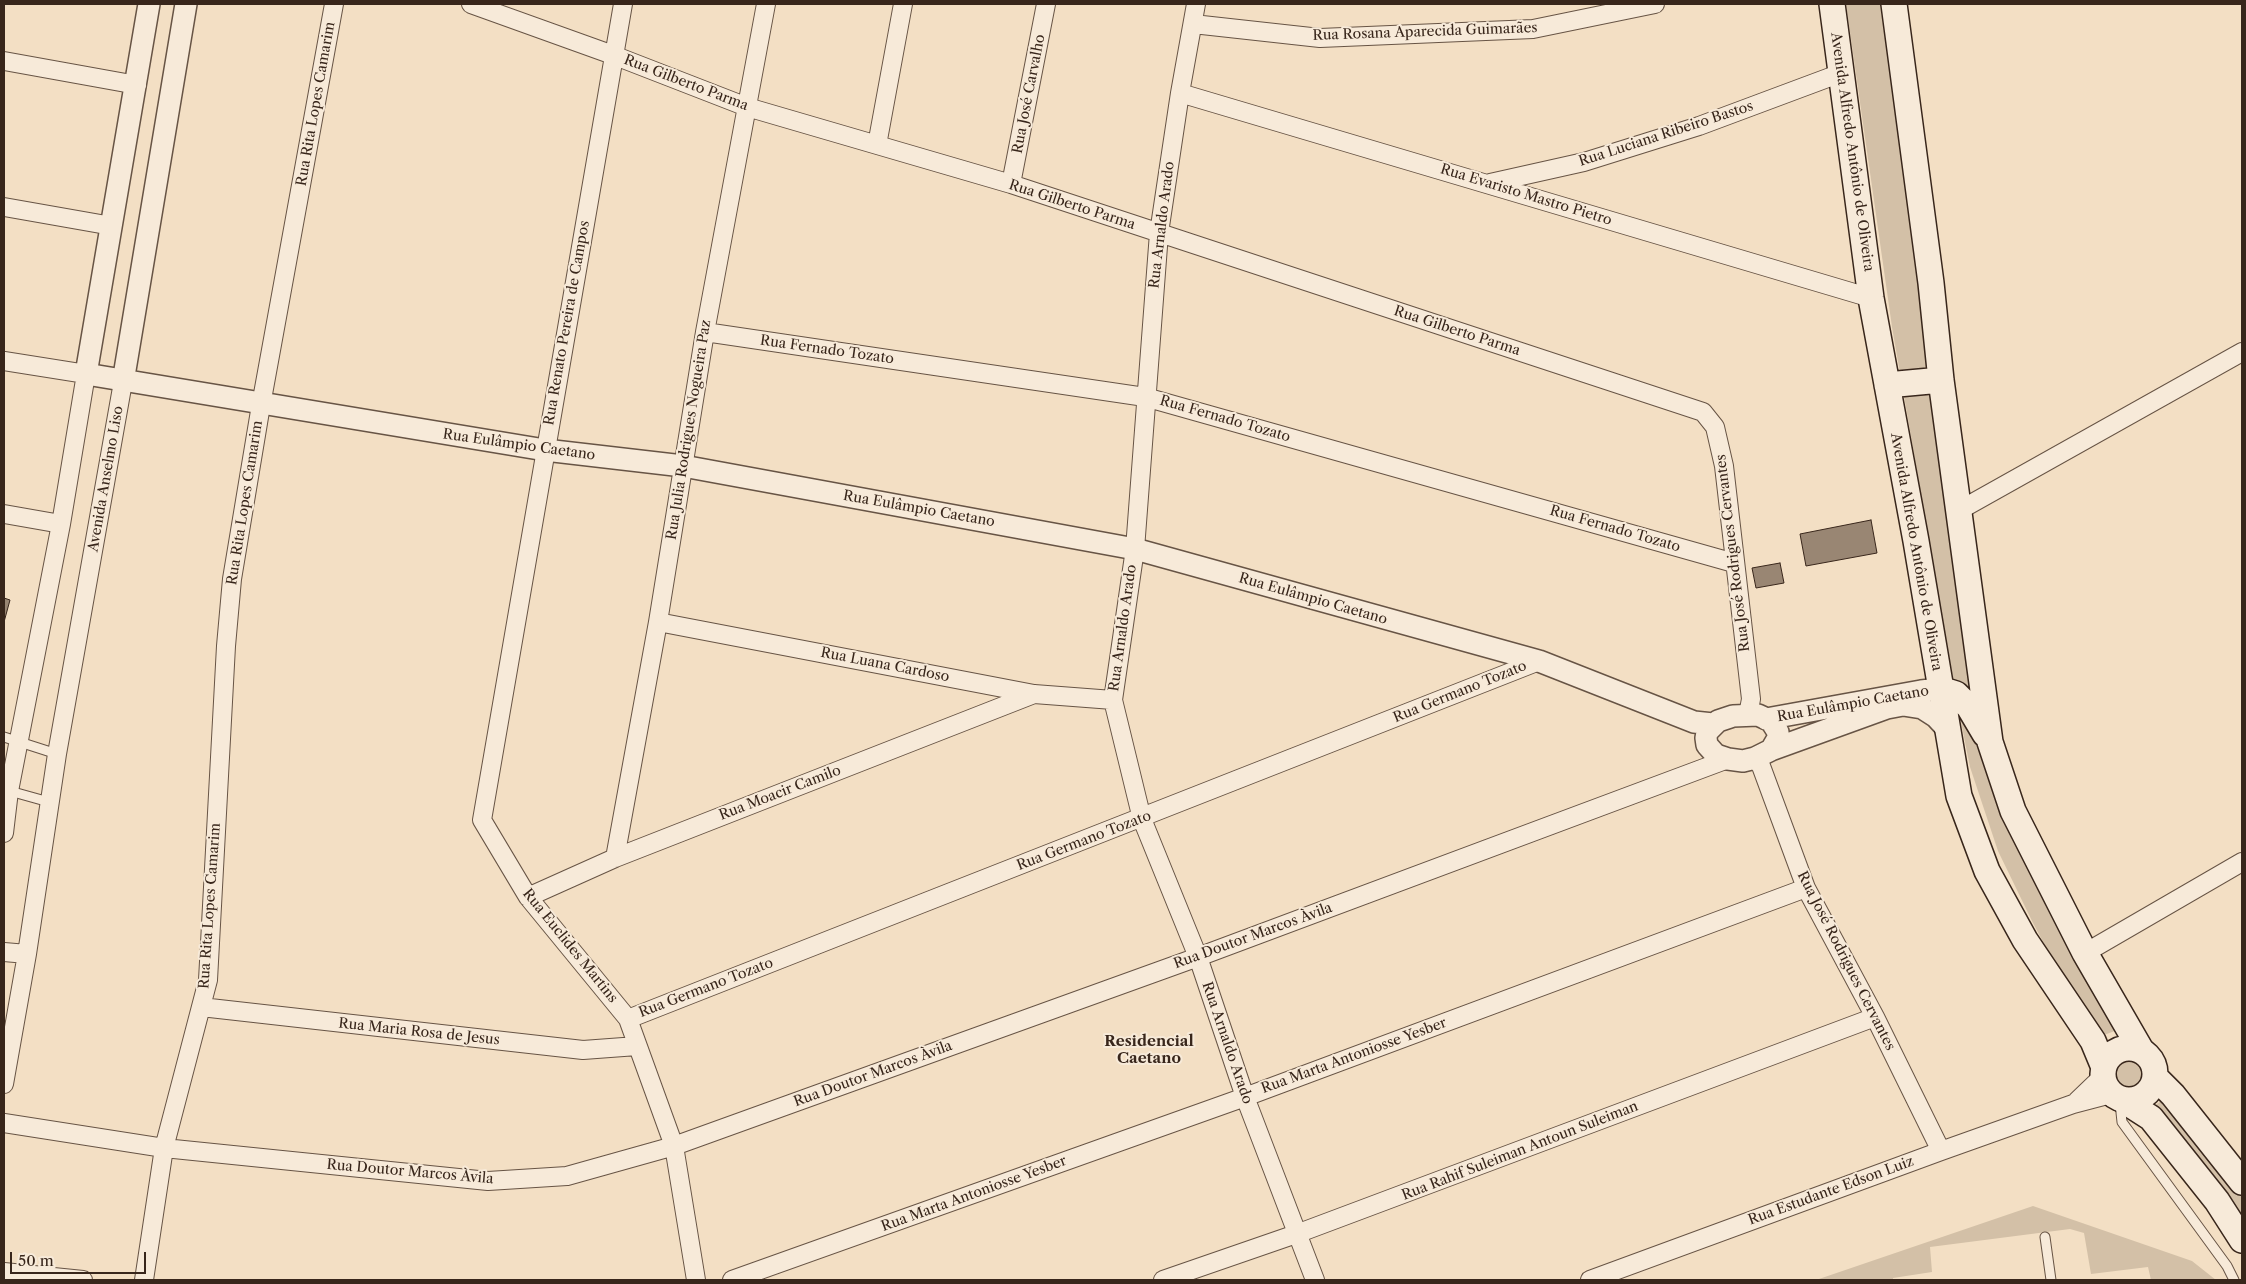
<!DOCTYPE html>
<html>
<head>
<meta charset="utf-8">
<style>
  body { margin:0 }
  #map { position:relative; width:2246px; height:1284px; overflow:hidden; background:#f3dfc4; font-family:"Libre Caslon Text",serif }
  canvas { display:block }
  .frame { position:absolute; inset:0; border:5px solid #38261b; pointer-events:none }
  .scale { position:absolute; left:10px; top:1252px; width:136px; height:22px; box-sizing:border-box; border:2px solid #38261b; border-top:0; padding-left:6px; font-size:15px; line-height:18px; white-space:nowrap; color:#38261b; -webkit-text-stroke:4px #f7ead9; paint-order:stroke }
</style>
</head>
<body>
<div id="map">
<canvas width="2246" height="1284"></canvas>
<div class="frame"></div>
<div class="scale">50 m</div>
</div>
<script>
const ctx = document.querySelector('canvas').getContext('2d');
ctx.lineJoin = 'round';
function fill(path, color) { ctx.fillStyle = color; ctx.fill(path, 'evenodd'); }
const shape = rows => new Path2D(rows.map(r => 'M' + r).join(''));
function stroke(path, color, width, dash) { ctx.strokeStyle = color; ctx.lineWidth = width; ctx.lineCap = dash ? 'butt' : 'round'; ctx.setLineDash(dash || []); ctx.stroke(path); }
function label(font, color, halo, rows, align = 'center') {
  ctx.font = font + ' "Libre Caslon Text",serif'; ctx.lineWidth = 4; ctx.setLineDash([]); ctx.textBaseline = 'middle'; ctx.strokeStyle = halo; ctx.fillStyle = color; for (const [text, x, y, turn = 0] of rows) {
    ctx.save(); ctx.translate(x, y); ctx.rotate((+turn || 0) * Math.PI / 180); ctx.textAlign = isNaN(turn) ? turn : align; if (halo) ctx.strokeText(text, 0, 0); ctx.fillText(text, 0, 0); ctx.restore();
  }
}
fill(shape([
  [1846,4,1880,4,1980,686,1964,689,1954,684,1892,327],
  [1957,702,2120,1029,2104,1035,2059,972,2032,921,1998,851,1970,767],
  '2108 1074a21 21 0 1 1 42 0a21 21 0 1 1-42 0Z',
  [2165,1098,2242,1197,2242,1215,2154,1106],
  [2033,1206,2192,1261,2216,1280,2151,1280,2148,1267,2091,1274,2084,1233,2070,1229,1930,1247,1932,1272,1893,1278,1893,1280,1816,1280]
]), '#d3c0a7');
const building = shape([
  [1871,520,1877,553,1806,566,1800,534,1871,520],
  [1780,563,1784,583,1756,588,1752,568,1780,563],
  [4,598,10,600,4,622,4,598]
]);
fill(building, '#998673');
stroke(building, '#38261b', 1);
const service = shape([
  [4,737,57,754],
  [6,790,49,802],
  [2120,1103,2122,1122,2227,1266,2234,1280],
  [2045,1237,2051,1280]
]);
const minor = shape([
  [471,4,613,55,747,107,1011,184,1703,412,1715,427,1724,466,1751,699,1748,715],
  [623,4,482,820,528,897,628,1019,674,1146,696,1280],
  [1196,4,1180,93,1159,233,1135,549,1113,700,1142,819,1198,957,1245,1097,1315,1280],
  [1193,24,1320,38,1533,29,1655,4],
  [4,61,137,85],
  [1180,93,1871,298],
  [877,145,903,4],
  [1490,183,1584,162,1699,126,1841,73],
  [1011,184,1046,4],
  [4,207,112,226],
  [705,332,1145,397,1734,563],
  [4,361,86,374,61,524,9,791,4,833],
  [1960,510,2242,352],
  [4,514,61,524],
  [658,622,1034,694,1113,700],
  [1755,758,1761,766,1806,888,1875,1017,1941,1151],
  [615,858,658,622,705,332,766,4],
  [528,897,615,858,1034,694],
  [4,952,27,954],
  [2085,953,2242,862],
  [201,1007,583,1050,637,1046],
  [628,1019,1539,661],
  [4,1084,27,954,57,754,123,382],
  [2077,1101,2102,1077],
  [4,1123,164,1148,488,1181,567,1176,674,1146,1198,957,1728,759],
  [4,1272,83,1280],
  [144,1280,164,1148,208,980,226,646,232,579,261,405,334,4],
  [732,1280,1245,1097,1806,888],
  [1163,1280,1299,1233,1875,1017],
  [1590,1280,1941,1151,2073,1104,2111,1094]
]);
const tertiary = shape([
  [149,4,86,374,545,450,683,466,1135,549,1539,661,1694,722,1713,724],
  [123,382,186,4],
  [1766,719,1921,691,1940,689],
  [1771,750,1778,738,1778,732,1771,721,1758,715,1733,716,1718,721,1707,732,1706,738,1707,745,1716,755,1728,759,1743,761,1755,758,1771,750,1887,708,1903,705,1922,708,1936,717,1948,730]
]);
const secondary = shape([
  [1832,4,1871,298,1916,541,1959,796,1987,871,2025,940,2093,1041,2103,1065],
  [1894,4,1931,283,1941,380,1990,742,2013,811,2085,953,2141,1050],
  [1887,385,1941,380],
  [1940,689,1956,694,1969,707,1985,734],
  '2103 1074a26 26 0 1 1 52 0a26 26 0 1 1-52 0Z',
  [2155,1077,2173,1095,2242,1182],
  [2123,1100,2151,1118,2217,1201,2242,1240]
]);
stroke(service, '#675445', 11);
stroke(minor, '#675445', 20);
stroke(tertiary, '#675445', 24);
stroke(secondary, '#38261b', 28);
stroke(service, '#f7ead9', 9);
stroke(minor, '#f7ead9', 18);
stroke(tertiary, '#f7ead9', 21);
stroke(secondary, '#f7ead9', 25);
label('14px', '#38261b', '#f7ead9', [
  ["Rua Rosana Aparecida Guimarães",1425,32,-2],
  ["Rua Gilberto Parma",686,83,21],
  ["Rua José Carvalho",1029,94,-79],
  ["Rua Rita Lopes Camarim",316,104,-80],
  ["Rua Luciana Ribeiro Bastos",1666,134,-18],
  ["Avenida Alfredo Antônio de Oliveira",1852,152,82],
  ["Rua Evaristo Mastro Pietro",1526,195,17],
  ["Rua Gilberto Parma",1072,205,18],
  ["Rua Arnaldo Arado",1162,225,-83],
  ["Rua Renato Pereira de Campos",567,323,-80],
  ["Rua Gilberto Parma",1457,331,18],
  ["Rua Fernado Tozato",827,350,8],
  ["Rua Fernado Tozato",1225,419,16],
  ["Rua Julia Rodrigues Nogueira Paz",689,430,-81],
  ["Rua Eulâmpio Caetano",519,445,8],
  ["Avenida Anselmo Liso",106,479,-80],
  ["Rua Rita Lopes Camarim",245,503,-81],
  ["Rua Eulâmpio Caetano",919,509,10],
  ["Rua Fernado Tozato",1615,529,16],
  ["Avenida Alfredo Antônio de Oliveira",1916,552,80],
  ["Rua José Rodrigues Cervantes",1733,553,-97],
  ["Rua Eulâmpio Caetano",1313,599,16],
  ["Rua Arnaldo Arado",1123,628,-82],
  ["Rua Luana Cardoso",885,665,11],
  ["Rua Germano Tozato",1460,692,-22],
  ["Rua Eulâmpio Caetano",1853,704,-10],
  ["Rua Moacir Camilo",780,793,-21],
  ["Rua Germano Tozato",1084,841,-21],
  ["Rua Rita Lopes Camarim",210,906,-86],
  ["Rua Doutor Marcos Àvila",1253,936,-20],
  ["Rua Euclides Martins",570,946,51],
  ["Rua José Rodrigues Cervantes",1846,961,63],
  ["Rua Germano Tozato",706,988,-21],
  ["Rua Maria Rosa de Jesus",419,1032,6],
  ["Rua Arnaldo Arado",1227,1043,71],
  ["Rua Marta Antoniosse Yesber",1354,1056,-20],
  ["Rua Doutor Marcos Àvila",873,1074,-20],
  ["Rua Rahif Suleiman Antoun Suleiman",1520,1151,-21],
  ["Rua Doutor Marcos Àvila",410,1172,5],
  ["Rua Estudante Edson Luiz",1831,1191,-20],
  ["Rua Marta Antoniosse Yesber",974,1194,-20]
]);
label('bold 15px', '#38261b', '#f7ead9', [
  ["Residencial",1149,1042],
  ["Caetano",1149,1059]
]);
</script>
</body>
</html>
